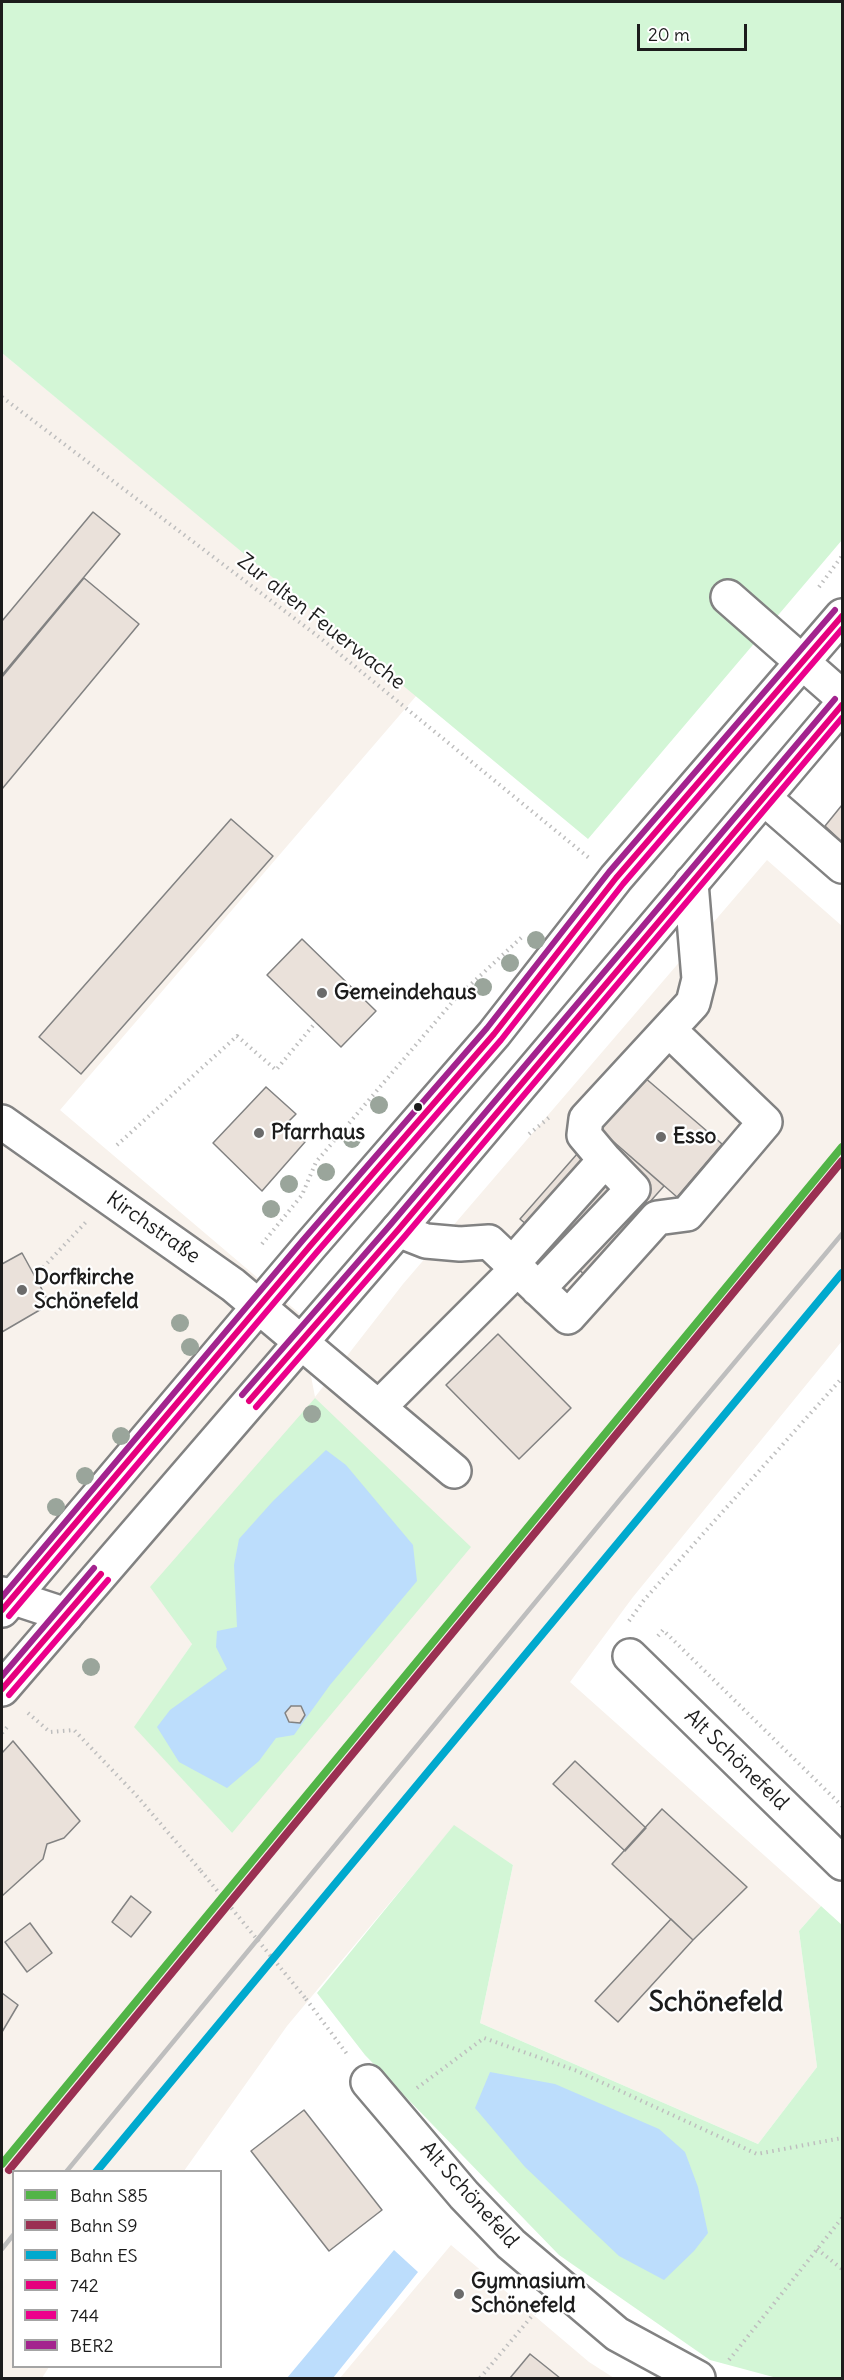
<!DOCTYPE html>
<html>
<head>
<meta charset="utf-8">
<style>
  body { margin:0 }
  #map { position:relative; width:844px; height:2380px; overflow:hidden; background:#fff; font-family:Delius,sans-serif }
  canvas { display:block }
  .frame { position:absolute; inset:0; border:3px solid #1c1c1c; pointer-events:none }
  .legend { position:absolute; left:12px; top:2170px; width:210px; height:198px; box-sizing:border-box; background:#fff; border:2px solid #a4a4a4; margin:0; padding:8px 10px; list-style:none; font-size:18px; color:#1c1c1c }
  .legend li { display:flex; align-items:center; gap:12px; height:30px }
  .legend b { width:30px; border:2px solid #a4a4a4 }
  .scale { position:absolute; left:637px; top:24px; width:110px; height:27px; box-sizing:border-box; border:3px solid #1c1c1c; border-top:0; padding-left:8px; font-size:18px; line-height:21px; white-space:nowrap; color:#1c1c1c; -webkit-text-stroke:4px #fff; paint-order:stroke }
</style>
</head>
<body>
<div id="map">
<canvas width="844" height="2380"></canvas>
<div class="frame"></div>
<ul class="legend">
<li><b style="height:8px;background:#52b447"></b>Bahn S85</li>
<li><b style="height:8px;background:#9a3052"></b>Bahn S9</li>
<li><b style="height:8px;background:#00a9ce"></b>Bahn ES</li>
<li><b style="height:8px;background:#e5007d"></b>742</li>
<li><b style="height:8px;background:#ec008c"></b>744</li>
<li><b style="height:8px;background:#a3238e"></b>BER2</li>
</ul>
<div class="scale">20 m</div>
</div>
<script>
const ctx = document.querySelector('canvas').getContext('2d');
ctx.lineJoin = 'round';
function fill(path, color) { ctx.fillStyle = color; ctx.fill(path, 'evenodd'); }
const shape = rows => new Path2D(rows.map(r => 'M' + r).join(''));
function stroke(path, color, width, dash) { ctx.strokeStyle = color; ctx.lineWidth = width; ctx.lineCap = dash ? 'butt' : 'round'; ctx.setLineDash(dash || []); ctx.stroke(path); }
function label(font, color, halo, rows, align = 'center') {
  ctx.font = font + ' Delius,sans-serif'; ctx.lineWidth = 4.5; ctx.setLineDash([]); ctx.textBaseline = 'middle'; ctx.strokeStyle = halo; ctx.fillStyle = color; for (const [text, x, y, turn = 0] of rows) {
    ctx.save(); ctx.translate(x, y); ctx.rotate((+turn || 0) * Math.PI / 180); ctx.textAlign = isNaN(turn) ? turn : align; if (halo) ctx.strokeText(text, 0, 0); ctx.fillText(text, 0, 0); ctx.restore();
  }
}
fill(shape([
  [2,353,417,695,60,1110,299,1313,315,1397,403,1284,767,860,842,926,842,1341,633,1597,570,1682,821,1906,799,1931,817,2067,758,2144,480,2023,513,1865,454,1826,287,2026,184,2171,14,2172,14,2366,49,2367,42,2378,2,2378],
  [192,1644,232,1833,135,1727],
  [451,2245,589,2362,614,2378,340,2378]
]), '#f8f2ec');
fill(shape([
  [2,2,842,2,842,540,588,839,2,353],
  [315,1398,471,1547,232,1833,134,1727,192,1644,150,1587],
  [454,1825,513,1865,480,2023,758,2144,817,2067,799,1931,821,1906,842,1925,842,2378,777,2378,710,2360,559,2255,365,2055,317,1993]
]), '#d3f6d6');
fill(shape([
  [326,1450,346,1465,413,1545,417,1581,330,1685,294,1735,276,1738,259,1761,227,1788,179,1762,157,1727,170,1710,227,1669,216,1647,217,1631,237,1627,234,1565,239,1539,273,1501],
  [490,2072,555,2084,659,2129,685,2152,698,2187,708,2233,694,2251,664,2280,619,2256,525,2167,475,2108],
  [394,2250,418,2272,333,2378,287,2378]
]), '#bcddfc');
const building = shape([
  [93,512,120,534,2,675,2,621,93,512],
  [84,578,139,624,2,789,2,677,84,578],
  [842,805,842,842,825,826,842,805],
  [231,819,273,856,81,1074,39,1037,231,819],
  [302,939,376,1011,341,1047,267,975,302,939],
  [644,1077,722,1144,677,1197,599,1129,644,1077],
  [266,1087,296,1114,286,1124,305,1142,262,1191,213,1143,266,1087],
  [599,1129,664,1186,585,1275,520,1219,599,1129],
  [22,1253,50,1304,2,1332,2,1264,22,1253],
  [498,1334,571,1408,519,1459,446,1385,498,1334],
  [291,1706,301,1706,305,1715,300,1723,289,1722,285,1713,291,1706],
  [13,1741,80,1821,64,1838,47,1844,43,1859,2,1896,2,1753,13,1741],
  [575,1761,646,1828,625,1851,553,1784,575,1761],
  [662,1809,747,1887,693,1940,612,1864,662,1809],
  [131,1896,151,1912,131,1937,112,1922,131,1896],
  [671,1919,693,1940,618,2022,595,2001,671,1919],
  [30,1923,52,1953,27,1972,5,1942,30,1923],
  [2,1993,18,2005,2,2032,2,1993],
  [304,2110,382,2210,329,2251,251,2151,304,2110],
  [530,2354,560,2378,510,2378,530,2354]
]);
fill(building, '#eae1da');
stroke(building, '#828282', 1.5);
const minor = shape([
  [728,597,842,697],
  [764,798,842,866],
  [2,1122,233,1285,454,1471],
  [398,1230,426,1241,460,1244,489,1242,568,1317,657,1218,687,1214,765,1122,669,1030],
  [512,1264,605,1160,584,1135,586,1119,693,1003,699,979,691,883],
  [538,1289,633,1189,605,1160],
  [379,1407,517,1269],
  [2,1594,66,1615],
  [630,1656,842,1863],
  [368,2082,464,2195,511,2244,617,2334,698,2378]
]);
const major = shape([
  [2,1610,310,1246,494,1034,616,878,842,616],
  [2,1689,398,1230,842,705]
]);
stroke(minor, '#828282', 38);
stroke(major, '#828282', 38);
stroke(shape([
  [2,397,319,637,589,858],
  [819,587,842,556],
  [529,1134,551,1116],
  [117,1145,237,1036,276,1070,316,1022],
  [262,1244,302,1195,316,1162,455,999,522,937],
  [35,1276,86,1222],
  [629,1621,644,1600,842,1378],
  [658,1636,663,1630,842,1806],
  [28,1713,50,1732,74,1730,136,1795,201,1871],
  [2,1733,9,1725],
  [306,1999,347,2054],
  [417,2088,484,2038,577,2071,757,2154,842,2138],
  [817,2249,842,2269],
  [729,2360,842,2218],
  [480,2378,537,2310]
]), '#bebebe', 4, [1.5, 4.5]);
stroke(minor, '#fff', 33);
stroke(major, '#fff', 33);
stroke(shape([
  [66,2172,622,1497,842,1234],
  [2,2249,14,2234]
]), '#bebebe', 4.5);
stroke(shape([
  [201,1871,306,1999]
]), '#bebebe', 4, [1.5, 4.5]);
stroke(shape([
  [249,1401,398,1230,842,705],
  [2,1610,310,1246,494,1034,616,878,842,616],
  [2,1689,101,1574]
]), '#e5007d', 6);
stroke(shape([
  [256,1407,405,1236,842,718],
  [9,1616,317,1252,501,1040,623,884,842,629],
  [9,1695,108,1580]
]), '#ec008c', 6);
stroke(shape([
  [242,1395,391,1224,835,699],
  [2,1597,303,1240,487,1028,609,872,835,610],
  [2,1676,94,1568]
]), '#a3238e', 6);
stroke(shape([
  [2,2164,842,1147]
]), '#52b447', 8);
stroke(shape([
  [9,2170,842,1161]
]), '#9a3052', 8);
stroke(shape([
  [96,2172,842,1273]
]), '#00a9ce', 8);
ctx.fillStyle = '#9aa59b';
for (const [x, y] of [
  [536,940],
  [510,963],
  [483,987],
  [379,1105],
  [352,1139],
  [326,1172],
  [289,1184],
  [271,1209],
  [180,1323],
  [190,1347],
  [312,1414],
  [121,1436],
  [85,1476],
  [56,1507],
  [91,1667]
]) { ctx.beginPath(); ctx.arc(x, y, 9, 0, 2 * Math.PI); ctx.fill(); }
for (const [x, y, r, color] of [
  [322,993,6,"#6b6b6b"],
  [418,1107,5,"#1c1c1c"],
  [259,1133,6,"#6b6b6b"],
  [661,1137,6,"#6b6b6b"],
  [22,1290,6,"#6b6b6b"],
  [459,2294,6,"#6b6b6b"]
]) { const dot = new Path2D(); dot.arc(x, y, r, 0, 2 * Math.PI); ctx.fillStyle = color; ctx.fill(dot); stroke(dot, '#fff', 2); }
label('21px', '#1c1c1c', '#fff', [
  ["Zur alten Feuerwache",321,622,38],
  ["Kirchstraße",153,1228,35],
  ["Alt Schönefeld",736,1760,44],
  ["Alt Schönefeld",469,2195,48]
]);
label('bold 21px', '#1c1c1c', '#fff', [
  ["Gemeindehaus",334,993],
  ["Pfarrhaus",271,1133],
  ["Esso",673,1137],
  ["Dorfkirche",34,1278],
  ["Schönefeld",34,1302],
  ["Gymnasium",471,2282],
  ["Schönefeld",471,2306]
], 'left');
label('bold 27px', '#1c1c1c', '#fff', [
  ["Schönefeld",716,2003]
]);
</script>
</body>
</html>
